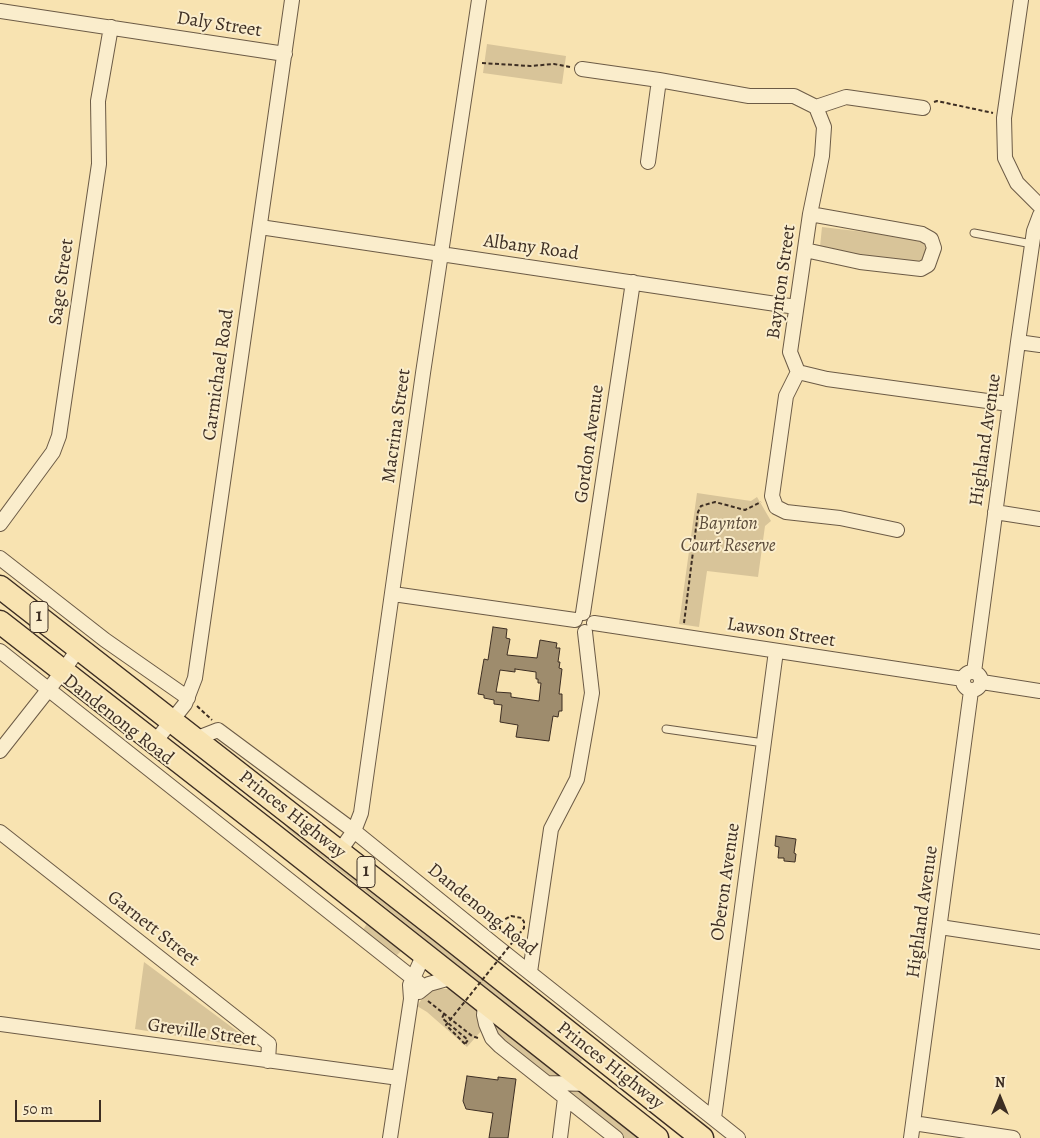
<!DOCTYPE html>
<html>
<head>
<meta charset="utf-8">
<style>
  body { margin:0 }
  #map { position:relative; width:1040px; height:1138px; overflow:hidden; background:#f8e3b1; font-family:Alegreya,serif }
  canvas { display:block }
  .north { position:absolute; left:975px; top:1073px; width:50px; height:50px; -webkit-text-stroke:4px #faedcc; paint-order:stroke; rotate:0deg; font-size:14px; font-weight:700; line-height:20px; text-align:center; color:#3d2e23 }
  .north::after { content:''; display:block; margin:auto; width:18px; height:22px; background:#3d2e23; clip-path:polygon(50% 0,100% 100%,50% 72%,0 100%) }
  .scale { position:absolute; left:15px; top:1100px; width:86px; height:22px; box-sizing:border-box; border:2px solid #3d2e23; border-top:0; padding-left:6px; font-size:15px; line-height:18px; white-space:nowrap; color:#3d2e23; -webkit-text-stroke:4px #faedcc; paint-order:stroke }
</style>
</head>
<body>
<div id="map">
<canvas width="1040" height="1138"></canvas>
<div class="north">N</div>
<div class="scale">50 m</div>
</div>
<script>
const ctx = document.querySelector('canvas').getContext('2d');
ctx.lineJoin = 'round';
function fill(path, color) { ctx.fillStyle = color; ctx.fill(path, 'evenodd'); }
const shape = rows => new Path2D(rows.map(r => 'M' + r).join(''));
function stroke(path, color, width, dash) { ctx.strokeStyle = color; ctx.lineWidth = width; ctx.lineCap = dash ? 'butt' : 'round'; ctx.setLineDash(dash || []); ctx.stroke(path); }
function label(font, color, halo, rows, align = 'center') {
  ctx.font = font + ' Alegreya,serif'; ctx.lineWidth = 4; ctx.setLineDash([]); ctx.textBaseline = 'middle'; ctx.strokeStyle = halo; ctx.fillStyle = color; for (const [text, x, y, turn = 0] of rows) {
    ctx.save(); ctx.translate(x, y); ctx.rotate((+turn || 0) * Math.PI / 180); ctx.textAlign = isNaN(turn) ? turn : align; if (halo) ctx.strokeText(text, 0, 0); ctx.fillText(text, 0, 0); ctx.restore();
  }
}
fill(shape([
  [487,44,566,56,562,84,483,73],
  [822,227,915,238,926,242,930,250,927,259,919,264,846,255,820,247],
  [697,493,751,501,757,497,771,521,765,526,758,577,707,571,699,627,679,624],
  [270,809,544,1025,582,1060,580,1063,289,830],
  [368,922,402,950,397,955,363,930],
  [144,962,245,1037,241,1046,135,1029],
  [436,989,449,989,460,994,475,1007,482,1030,467,1047,427,1012,417,1006,426,993],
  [492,1020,559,1072,559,1076,548,1075,496,1035],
  [562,1087,579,1089,641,1138,624,1138]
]), '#d8c499');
const building = shape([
  [493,627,507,629,506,638,510,639,507,655,537,658,540,640,557,643,556,648,560,648,558,662,560,662,559,668,562,669,559,694,562,694,562,711,559,711,558,717,553,716,549,741,516,737,518,725,500,722,502,705,494,704,494,700,484,698,484,695,478,694,484,659,488,660,493,627],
  [515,669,536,672,536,679,538,679,538,683,541,683,539,701,511,697,511,693,496,692,500,670,515,672,515,669],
  [776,836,796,839,794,853,796,854,795,862,784,861,784,858,778,858,779,847,775,846,776,836],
  [467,1076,498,1080,498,1077,516,1079,508,1138,489,1138,493,1113,466,1109,463,1101,467,1076]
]);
fill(building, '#9e8c6d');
stroke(building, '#3d2e23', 1);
const service = shape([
  [974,233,1032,244],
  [666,729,764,743]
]);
const minor = shape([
  [1021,0,1004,118,1005,158,1017,183,1040,206],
  [0,11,285,54],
  [582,69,659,80,749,96,794,96,816,107,846,97,923,108],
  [816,107,824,127,822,156,810,214,790,352,798,372,786,396,772,496,776,507,786,512,840,518,897,530],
  [648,162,659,80],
  [260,227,796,307],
  [805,250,860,262,921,269,928,265,934,248,931,239,922,234,810,214],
  [1018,342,1040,345],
  [798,372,827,379,1009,404],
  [995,512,1040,519],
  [0,524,53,452,59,436,99,164,98,101,111,27],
  [0,558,105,640,188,698],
  [393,594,575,620],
  [583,613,633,282],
  [594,623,963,679],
  [0,651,424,987],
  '963 681a9 9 0 1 1 18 0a9 9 0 1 1-18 0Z',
  [974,672,1018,342,1034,231,1040,215],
  [982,682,1040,691],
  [195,739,218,730,354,831,496,946,738,1138],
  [154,743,185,704,195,678,292,0],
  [0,751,63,671,79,648],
  [0,832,269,1044,268,1061],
  [339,852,354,831,361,813,423,373,479,0],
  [940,927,1040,942],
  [530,972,551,829,577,779,587,722,592,693,585,632],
  [419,992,429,984,454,977],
  [485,1002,484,1015,486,1024,492,1038,500,1046,616,1138],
  [0,1024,399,1078],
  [548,1083,589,1084],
  [714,1118,776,651],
  [913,1123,1013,1138],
  [390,1138,411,999,410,985,424,954],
  [560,1138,565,1098],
  [911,1138,971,691]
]);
const trunk = shape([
  [0,587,442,932,702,1138],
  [0,622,272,834,657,1138]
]);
stroke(service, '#6c5b46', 9);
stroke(minor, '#6c5b46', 16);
stroke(trunk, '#3d2e23', 25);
stroke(shape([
  [482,63,530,66,554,64,570,67],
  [934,102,937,101,993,113],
  [684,623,698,512,701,506,715,502,745,510,761,502],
  [197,706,212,720],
  [500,930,505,935],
  [428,1001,472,1036,478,1038],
  [444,1014,442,1018,468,1040,465,1044]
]), '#3d2e23', 2, [4, 2.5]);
stroke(service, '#faedcc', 7);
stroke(minor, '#faedcc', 14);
stroke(trunk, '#f8e3b1', 22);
stroke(shape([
  [465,1044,446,1025,524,928,524,922,522,918,511,916,500,922,500,930]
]), '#3d2e23', 2, [4, 2.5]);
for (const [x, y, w] of [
  [39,617,18],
  [366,872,18]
]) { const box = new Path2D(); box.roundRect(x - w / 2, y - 15.5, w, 31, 4); ctx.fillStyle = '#faedcc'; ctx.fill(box); stroke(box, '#3d2e23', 1); }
label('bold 18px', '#3d2e23', null, [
  ["1",39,617],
  ["1",366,872]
]);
label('19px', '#3d2e23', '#faedcc', [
  ["Daly Street",219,25,9],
  ["Albany Road",531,248,8],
  ["Sage Street",62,282,-82],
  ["Baynton Street",782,282,-82],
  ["Carmichael Road",219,375,-82],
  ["Macrina Street",397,426,-82],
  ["Highland Avenue",986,440,-82],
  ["Gordon Avenue",590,444,-82],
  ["Lawson Street",781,633,9],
  ["Dandenong Road",118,720,38],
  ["Princes Highway",292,815,38],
  ["Oberon Avenue",726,882,-82],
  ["Dandenong Road",482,910,39],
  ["Highland Avenue",923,912,-82],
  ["Garnett Street",153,929,38],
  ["Greville Street",202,1033,8],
  ["Princes Highway",610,1066,38]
]);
label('italic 19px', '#5c4c3b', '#faedcc', [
  ["Baynton",728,524],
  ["Court Reserve",728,546]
]);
</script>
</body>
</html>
